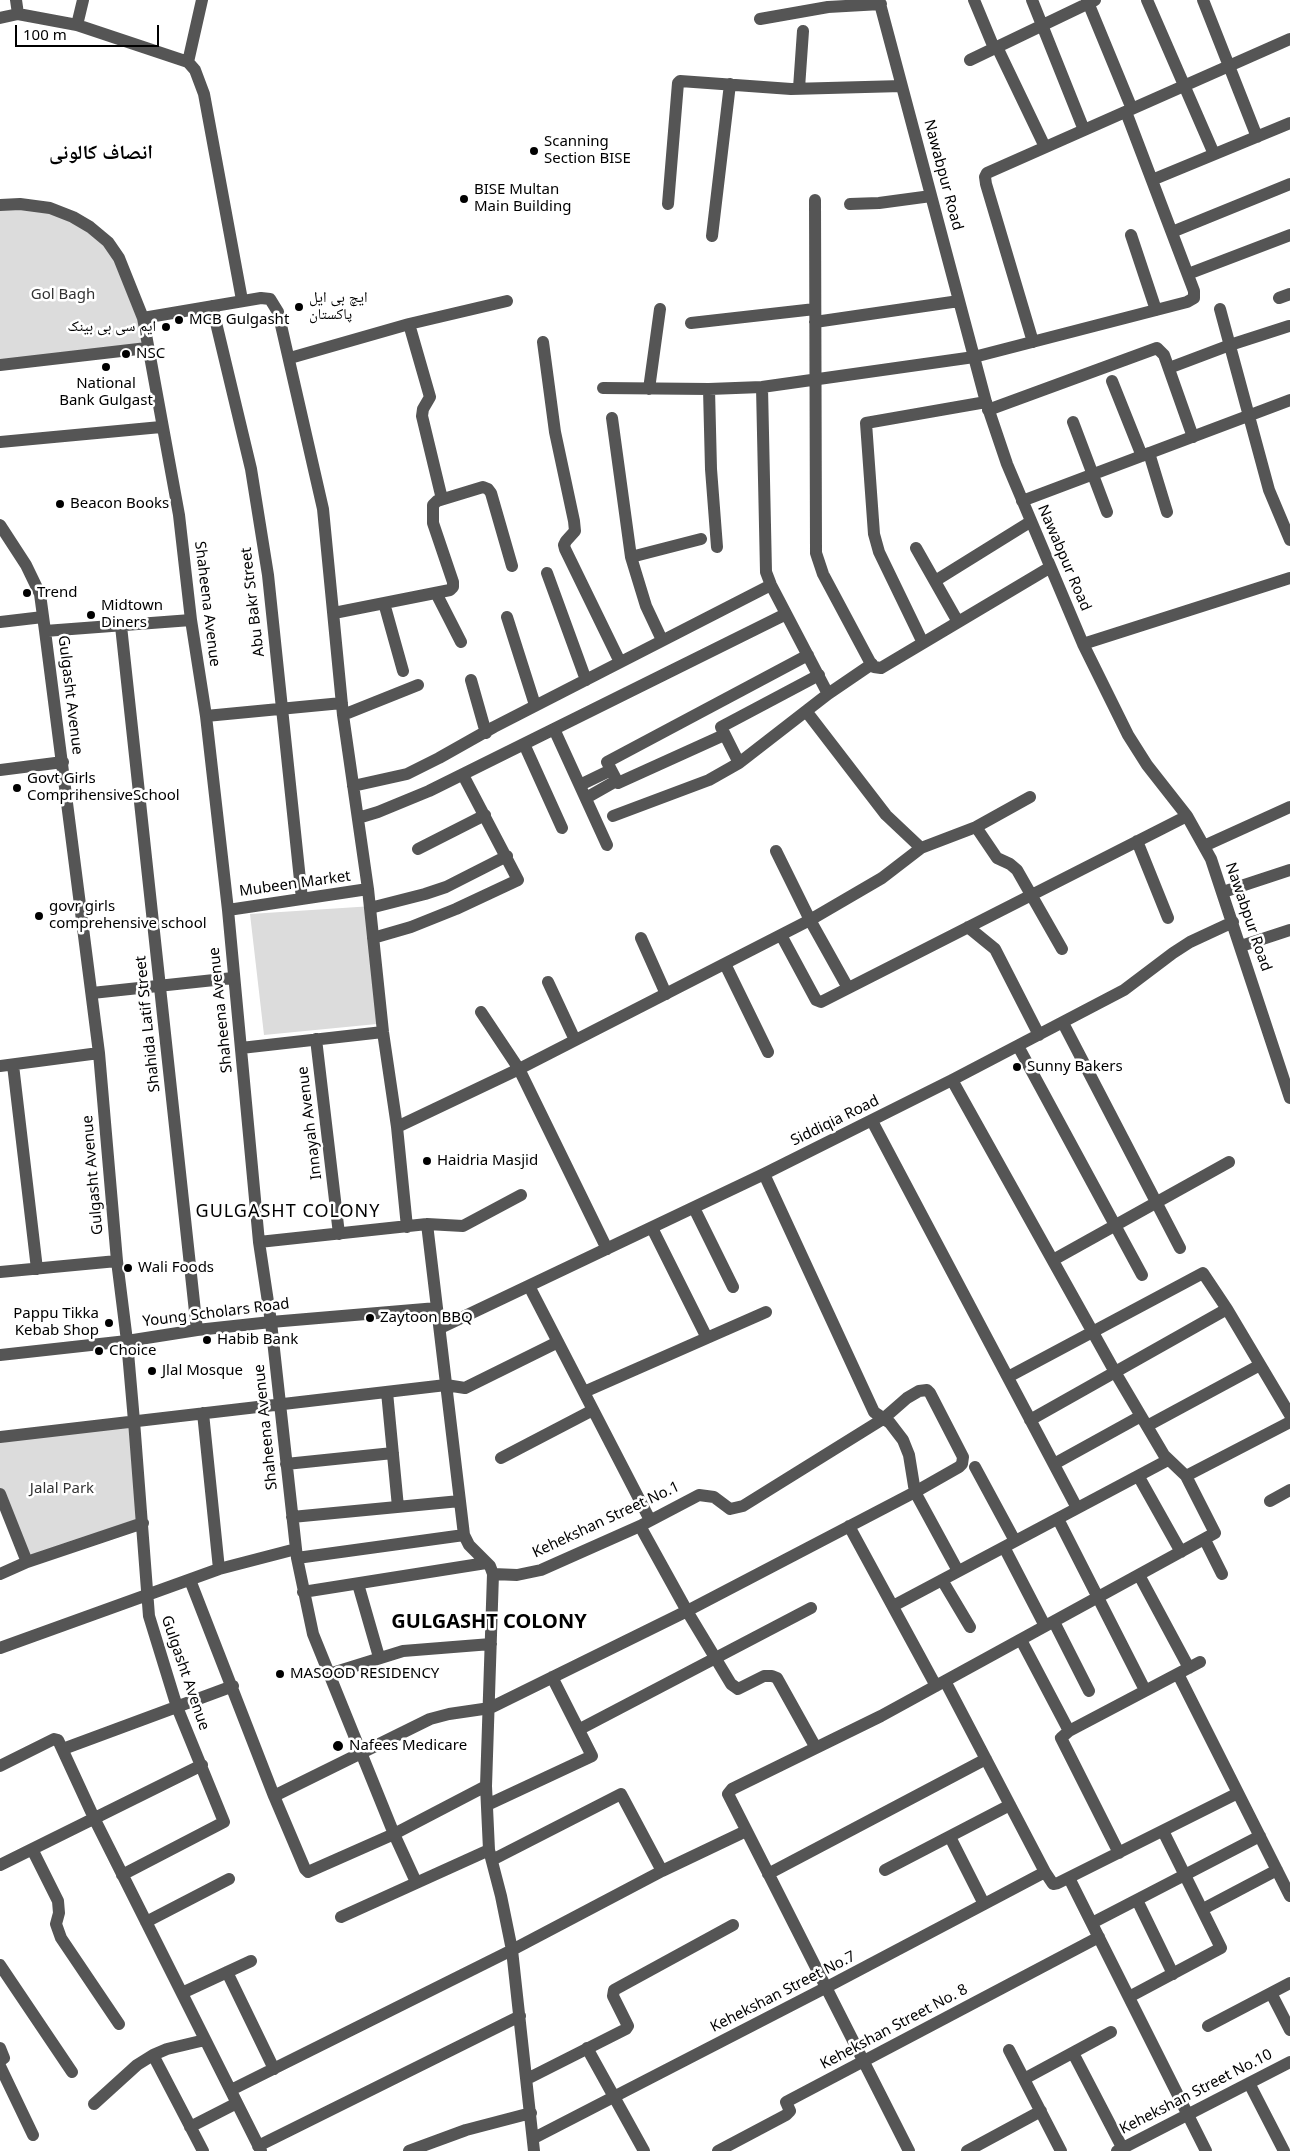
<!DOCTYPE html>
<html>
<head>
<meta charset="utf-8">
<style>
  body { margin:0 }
  #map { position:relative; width:1290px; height:2151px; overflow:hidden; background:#fff; font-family:"Noto Sans",sans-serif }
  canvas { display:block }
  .scale { position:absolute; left:15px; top:25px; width:144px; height:22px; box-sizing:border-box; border:2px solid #000; border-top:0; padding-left:6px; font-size:15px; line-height:18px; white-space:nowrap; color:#000; -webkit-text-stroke:4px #fff; paint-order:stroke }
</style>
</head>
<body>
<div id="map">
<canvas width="1290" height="2151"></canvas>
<div class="scale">100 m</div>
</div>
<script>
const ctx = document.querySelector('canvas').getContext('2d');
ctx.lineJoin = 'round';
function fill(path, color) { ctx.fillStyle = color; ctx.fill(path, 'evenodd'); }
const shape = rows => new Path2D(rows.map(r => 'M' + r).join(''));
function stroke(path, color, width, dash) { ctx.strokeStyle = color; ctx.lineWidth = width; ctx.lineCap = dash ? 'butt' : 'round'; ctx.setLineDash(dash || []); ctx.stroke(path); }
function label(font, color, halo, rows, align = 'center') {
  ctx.font = font + ' "Noto Sans","Noto Naskh Arabic",sans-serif'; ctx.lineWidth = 5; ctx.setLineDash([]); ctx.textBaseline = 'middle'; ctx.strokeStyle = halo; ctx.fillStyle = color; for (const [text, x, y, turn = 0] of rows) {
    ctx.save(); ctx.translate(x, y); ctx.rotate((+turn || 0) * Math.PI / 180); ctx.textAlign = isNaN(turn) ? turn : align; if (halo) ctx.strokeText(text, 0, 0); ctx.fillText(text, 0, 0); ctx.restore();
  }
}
fill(shape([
  [0,205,73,217,119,258,147,348,0,365],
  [373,906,387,1023,264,1035,250,914],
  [134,1421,143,1523,27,1562,0,1494,0,1437]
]), '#dcdcdc');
stroke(shape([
  [16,0,18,14],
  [879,0,986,402,1007,464,1083,644,1128,735,1147,765,1187,816,1211,859,1290,1098],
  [974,0,994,48],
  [1032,0,1084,130],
  [1087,0,1132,109],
  [1147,0,1214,154],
  [1203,0,1257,137],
  [0,18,18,14,77,25,188,62,195,70,204,94,242,300],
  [760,19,828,7,881,4],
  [77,25,83,0],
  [997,47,1045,147],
  [970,60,1095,0],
  [188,62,202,0],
  [799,88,803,31],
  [1152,180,1290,123],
  [815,200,816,553,823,574,870,662,874,667,881,668,1049,568],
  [668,204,678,83,680,81,791,89,902,86],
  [850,204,879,203,931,196],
  [0,205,20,204,50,208,73,217,90,227,108,242,119,258,143,318,179,515,191,620,206,716,228,910,259,1242,271,1322,297,1558,313,1634,394,1834,416,1882],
  [1172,232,1290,184],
  [1131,235,1156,310],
  [712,236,730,84],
  [1188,274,1290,235],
  [1279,298,1290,294],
  [212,306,251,469,268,575,302,899],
  [1220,309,1269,490,1290,540],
  [143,318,261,298,270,299,278,312,323,509,343,715,368,889,383,1032,397,1127,407,1227],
  [815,322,959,301],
  [691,323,815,309],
  [409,324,430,397,423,409,422,416,442,499],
  [543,342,555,432,574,521,575,531,566,541,564,545,565,549,620,662],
  [1033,342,986,184,985,177,987,173,1290,39],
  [290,358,409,324,507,301],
  [0,365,147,348],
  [1169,368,1230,345,1289,326],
  [1112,381,1142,456],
  [762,387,766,572,771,585,828,694],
  [603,388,709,389,762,387,974,357,1187,302,1194,298,1194,291,1126,112],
  [649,389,660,309],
  [709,389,711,469,717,547],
  [988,410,1157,348,1164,355,1193,437],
  [612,418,631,557,646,606,662,640],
  [1073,422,1107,512],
  [0,442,161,427],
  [1149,453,1167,512],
  [1022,501,1290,400],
  [0,525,26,565,40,594,45,631,99,1053,117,1261,127,1341,134,1421,149,1616,177,1707,224,1822,122,1875],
  [916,548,958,622],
  [631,557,701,539],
  [547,573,586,680],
  [935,581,1030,522],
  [436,593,461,642],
  [384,603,403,671],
  [334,613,450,590,453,587,453,582,433,523,433,505,437,501,483,487,488,489,491,493,512,566],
  [507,617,535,705],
  [0,622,43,617],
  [121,626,197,1330],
  [45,631,191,620],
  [923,643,879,552,874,534,866,423,986,402],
  [1083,644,1290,578],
  [471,680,486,733],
  [806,711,886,815,921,848],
  [343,715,418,685],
  [206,716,342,703],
  [554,729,607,845],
  [724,735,618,783,607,762,808,655],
  [524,744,562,828],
  [739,763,721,727,819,675],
  [0,770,63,762],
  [580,785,611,770],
  [353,786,407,774,439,758,494,727,771,585],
  [586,798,616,781],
  [613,816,709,780,739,763,828,694,872,664],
  [358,818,378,812,429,791,786,614],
  [976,827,997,858,1010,864,1017,870,1062,949],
  [1137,841,1168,918],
  [1204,846,1290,807],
  [418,849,485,815],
  [776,851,810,920,848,988],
  [1223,892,1290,870],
  [370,908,425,894,446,887,507,856],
  [228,910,368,889],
  [968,927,995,949,1039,1035],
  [781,935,816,1000,821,1002,1187,816],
  [373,938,411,927,456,909,518,880,463,775],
  [641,938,666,994],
  [1241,946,1290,930],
  [725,964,768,1052],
  [548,982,575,1040],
  [92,993,233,978],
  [481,1012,519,1069,607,1249],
  [1063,1023,1180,1248],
  [316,1039,339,1234],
  [1018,1046,1142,1275],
  [241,1048,383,1032],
  [13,1065,37,1269],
  [0,1066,99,1053],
  [872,1121,1077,1508],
  [397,1127,519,1069,810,920,882,878,921,848,976,827,1030,797],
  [764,1174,874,1412,890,1423,903,1440,909,1455,915,1492,958,1571],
  [694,1208,733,1287],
  [427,1224,464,1535,469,1545,490,1566,493,1574,486,1786,489,1850,501,1896,512,1950,534,2151],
  [652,1228,707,1338],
  [259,1242,427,1224,463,1226,521,1195],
  [1053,1260,1229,1162],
  [0,1272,117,1261],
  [529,1286,650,1520],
  [440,1328,764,1174,952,1080,1124,990,1173,953,1190,942,1233,922],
  [0,1355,127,1341,197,1330,271,1322,437,1308],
  [1008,1377,1203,1273,1227,1309,1290,1415],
  [387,1392,398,1507],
  [584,1392,766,1312],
  [203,1413,219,1569],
  [1030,1420,1227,1309],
  [1147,1426,1260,1365],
  [0,1437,446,1385,465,1388,558,1342],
  [501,1458,593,1410],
  [286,1464,393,1453],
  [1054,1464,1141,1416],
  [975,1467,1015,1541],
  [1186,1476,1290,1422],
  [1140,1479,1181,1552],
  [0,1494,27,1562],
  [1270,1501,1290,1490],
  [292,1517,460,1501],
  [1058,1519,1145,1690],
  [640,1526,687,1611,731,1684,738,1689,764,1676,772,1676,777,1678,816,1748],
  [849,1526,936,1686],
  [1205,1540,1222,1574],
  [1004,1547,1045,1626],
  [297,1558,464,1535],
  [0,1574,27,1562,143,1523],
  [1139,1575,1189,1668],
  [190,1580,274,1796,305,1869,308,1872,394,1834,486,1786],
  [942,1580,970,1627],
  [358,1584,379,1657],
  [303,1592,486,1563],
  [893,1606,1168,1460],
  [1054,1622,1089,1691],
  [1021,1640,1069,1731],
  [0,1648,219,1569,296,1549],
  [329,1674,403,1651,491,1644],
  [1178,1674,1290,1896],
  [945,1681,1045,1872,1053,1884,1058,1883,1238,1793],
  [580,1729,811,1608],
  [63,1749,233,1686],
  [0,1766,54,1739,58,1740,94,1818,261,2151],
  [274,1796,430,1719,449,1714,490,1708,687,1611,915,1492,959,1467,962,1464,963,1457,930,1393,927,1390,919,1391,907,1398,883,1419,743,1506,730,1509,714,1497,699,1495,640,1526,541,1570,517,1575,493,1574],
  [487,1805,592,1756,552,1677],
  [950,1837,984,1904],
  [32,1849,58,1901,59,1913,56,1924,61,1938,119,2024],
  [1119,1853,1061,1738,1069,1731,1200,1662],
  [492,1860,621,1794,662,1871],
  [0,1865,202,1765],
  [885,1870,1010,1805],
  [768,1874,986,1759],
  [1069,1878,1206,2151],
  [1137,1900,1173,1974],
  [1203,1909,1277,1870],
  [341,1917,489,1850],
  [146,1922,229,1879],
  [1092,1923,1260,1836],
  [0,1965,72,2072],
  [227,1972,274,2069],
  [182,1993,251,1961],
  [1271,1993,1290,2030],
  [1129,1997,1221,1948,1163,1831],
  [1208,2026,1290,1983],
  [0,2048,4,2058,0,2061],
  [587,2048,644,2151],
  [1009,2050,1061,2151],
  [1073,2053,1124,2151],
  [153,2055,203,2151],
  [0,2066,33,2135],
  [527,2079,626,2029,628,2026,613,1996,614,1990,733,1925],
  [1024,2079,1111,2032],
  [1249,2083,1284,2151],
  [231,2090,512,1950,662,1871,746,1831],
  [94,2104,137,2065,153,2055,167,2049,205,2040],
  [190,2127,237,2103],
  [534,2138,827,1987,1045,1872],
  [258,2146,520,2016],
  [409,2151,466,2130,531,2113],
  [718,2151,786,2115,790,2111,786,2102,1099,1937],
  [909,2151,728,1794,732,1789,881,1716,1215,1533,1186,1476,1164,1455,1115,1372,952,1080],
  [967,2151,1041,2111],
  [1117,2151,1290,2062]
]), '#555', 12);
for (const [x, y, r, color] of [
  [534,151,5,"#000"],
  [464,199,5,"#000"],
  [299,307,5,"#000"],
  [179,320,5,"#000"],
  [166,327,5,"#000"],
  [126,354,5,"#000"],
  [106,367,5,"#000"],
  [60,504,5,"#000"],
  [27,593,5,"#000"],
  [91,615,5,"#000"],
  [17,788,5,"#000"],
  [39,916,5,"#000"],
  [1017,1067,5,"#000"],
  [427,1161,5,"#000"],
  [128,1268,5,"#000"],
  [370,1318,5,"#000"],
  [109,1323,5,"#000"],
  [207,1340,5,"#000"],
  [99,1351,5,"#000"],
  [152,1371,5,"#000"],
  [280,1674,5,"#000"],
  [338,1746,6,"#000"]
]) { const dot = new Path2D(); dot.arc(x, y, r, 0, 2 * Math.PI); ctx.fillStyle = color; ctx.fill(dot); stroke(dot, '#fff', 2); }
label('15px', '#000', '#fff', [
  ["Scanning",544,142],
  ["Section BISE",544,159],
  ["BISE Multan",474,190],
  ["Main Building",474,207],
  ["ایچ بی ایل",309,298],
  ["پاکستان",309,315],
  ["MCB Gulgasht",189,320],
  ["ایم سی بی بینک",156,327,"right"],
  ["NSC",136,354],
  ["National",106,384,"center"],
  ["Bank Gulgast",106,401,"center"],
  ["Beacon Books",70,504],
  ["Trend",37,593],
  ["Midtown",101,606],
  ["Diners",101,623],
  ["Govt Girls",27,779],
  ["ComprihensiveSchool",27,796],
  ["govr girls",49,907],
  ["comprehensive school",49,924],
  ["Sunny Bakers",1027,1067],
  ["Haidria Masjid",437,1161],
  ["Wali Foods",138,1268],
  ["Pappu Tikka",99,1314,"right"],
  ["Kebab Shop",99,1331,"right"],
  ["Zaytoon BBQ",380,1318],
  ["Habib Bank",217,1340],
  ["Choice",109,1351],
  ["Jlal Mosque",162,1371],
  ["MASOOD RESIDENCY",290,1674],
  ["Nafees Medicare",349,1746]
], 'left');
label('15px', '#000', '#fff', [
  ["Nawabpur Road",943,175,75],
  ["Nawabpur Road",1064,558,67],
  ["Abu Bakr Street",253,602,-97],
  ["Shaheena Avenue",207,604,83],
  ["Gulgasht Avenue",70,695,83],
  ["Mubeen Market",295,884,-8],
  ["Nawabpur Road",1248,917,71],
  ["Shaheena Avenue",221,1010,-96],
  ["Shahida Latif Street",148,1024,-96],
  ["Siddiqia Road",835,1121,-26],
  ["Innayah Avenue",310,1123,-97],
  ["Gulgasht Avenue",93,1175,-95],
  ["Young Scholars Road",216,1313,-7],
  ["Shaheena Avenue",266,1427,-96],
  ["Kehekshan Street No.1",606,1520,-25],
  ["Gulgasht Avenue",185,1673,71],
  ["Kehekshan Street No.7",783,1992,-27],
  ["Kehekshan Street No. 8",894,2027,-28],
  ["Kehekshan Street No.10",1196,2092,-27]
]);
label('15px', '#333', '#fff', [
  ["Gol Bagh",63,295],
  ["Jalal Park",62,1489]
]);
ctx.letterSpacing = '1px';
label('18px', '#000', '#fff', [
  ["GULGASHT COLONY",288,1212]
]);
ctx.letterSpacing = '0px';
label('bold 20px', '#000', '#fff', [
  ["انصاف کالونی",101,153],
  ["GULGASHT COLONY",489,1622]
]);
</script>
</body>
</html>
